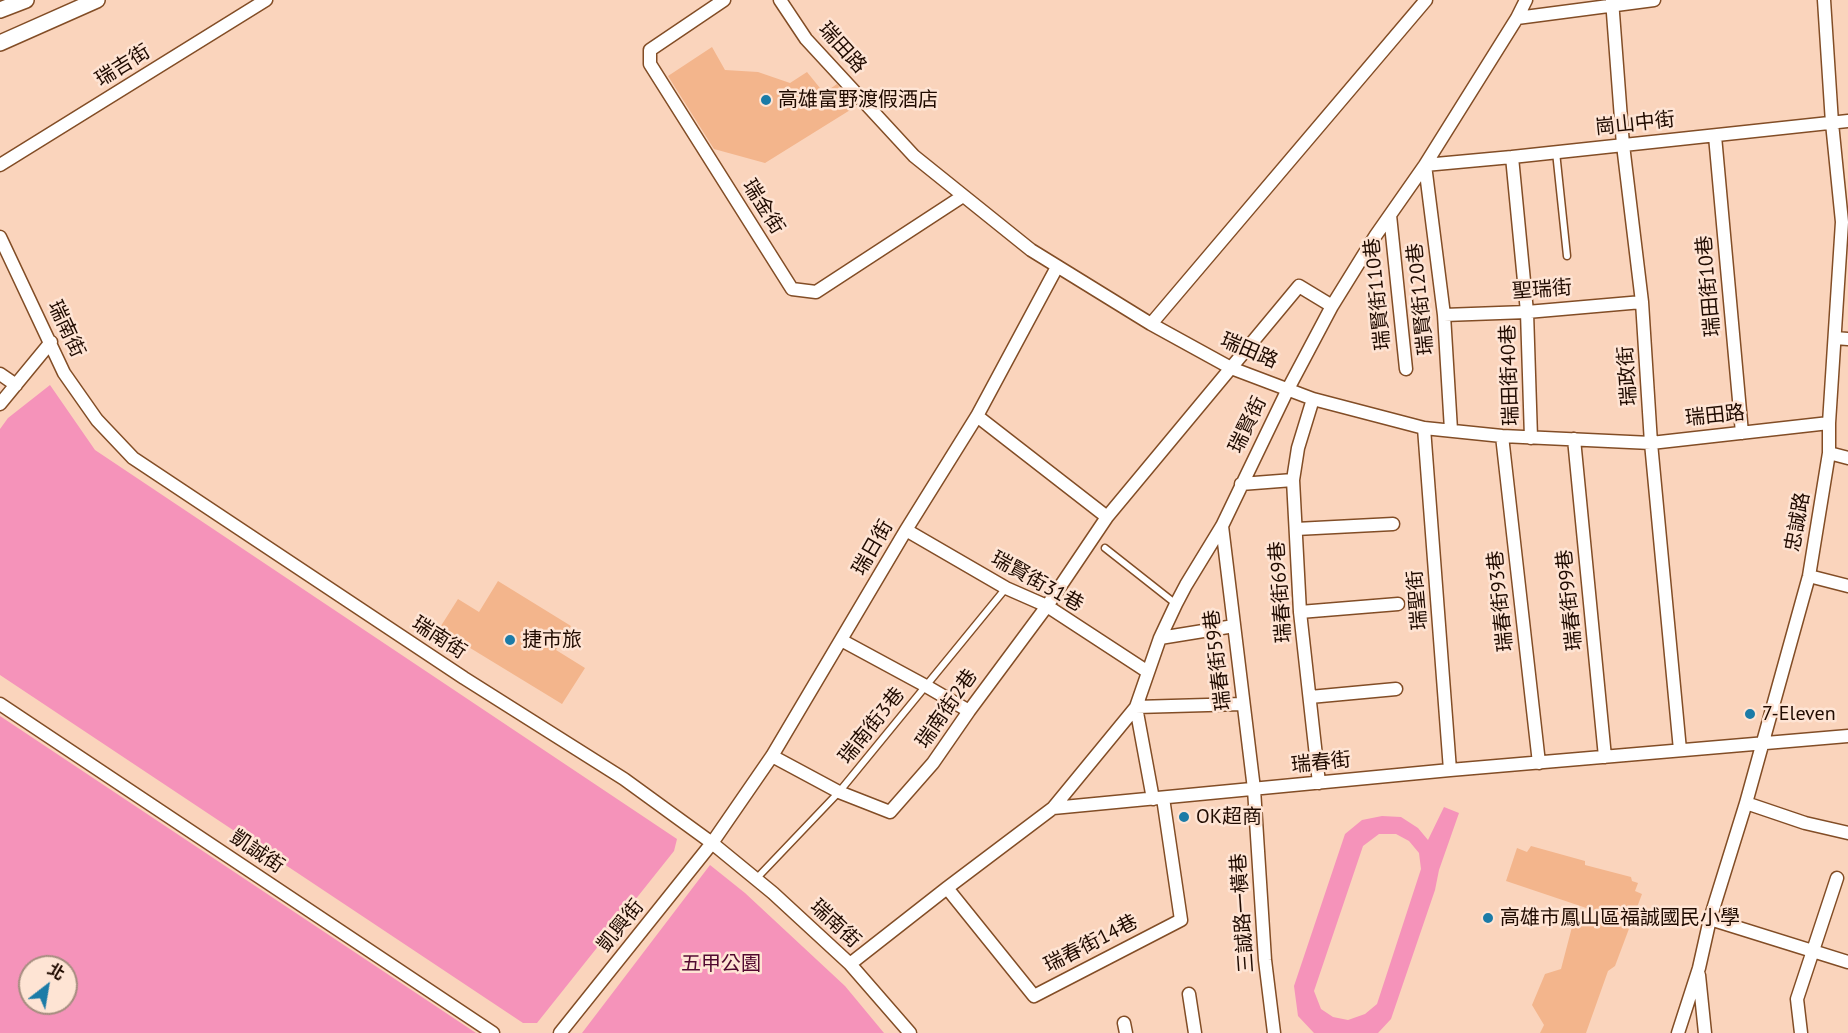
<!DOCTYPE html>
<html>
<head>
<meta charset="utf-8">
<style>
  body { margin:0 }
  #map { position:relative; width:1848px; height:1033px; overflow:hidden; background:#fad4bc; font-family:"PT Sans","Noto Sans TC",sans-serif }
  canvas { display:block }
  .north { position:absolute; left:18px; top:955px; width:60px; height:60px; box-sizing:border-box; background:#fee4d4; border:2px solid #a58d7f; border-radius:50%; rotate:31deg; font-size:16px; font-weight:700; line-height:24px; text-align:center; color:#200b00 }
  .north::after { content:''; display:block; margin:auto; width:21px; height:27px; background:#1b7ba7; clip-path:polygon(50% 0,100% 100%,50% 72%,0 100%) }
</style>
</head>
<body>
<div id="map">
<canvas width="1848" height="1033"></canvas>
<div class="north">北</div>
</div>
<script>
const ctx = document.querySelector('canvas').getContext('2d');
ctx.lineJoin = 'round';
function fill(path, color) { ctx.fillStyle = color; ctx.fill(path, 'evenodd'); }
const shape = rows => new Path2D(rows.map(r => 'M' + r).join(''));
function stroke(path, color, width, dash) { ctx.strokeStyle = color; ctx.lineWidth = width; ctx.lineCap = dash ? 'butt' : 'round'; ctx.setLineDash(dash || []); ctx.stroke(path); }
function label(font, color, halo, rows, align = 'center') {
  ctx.font = font + ' "PT Sans","Noto Sans TC",sans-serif'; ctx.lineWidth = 5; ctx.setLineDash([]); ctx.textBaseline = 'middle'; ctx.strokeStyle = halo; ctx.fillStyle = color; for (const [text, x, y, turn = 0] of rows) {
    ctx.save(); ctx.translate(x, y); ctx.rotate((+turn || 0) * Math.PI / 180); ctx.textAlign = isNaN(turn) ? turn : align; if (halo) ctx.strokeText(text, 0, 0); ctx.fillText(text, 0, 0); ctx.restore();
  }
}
fill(shape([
  [50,385,95,450,677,839,674,851,537,1023,523,1023,0,675,0,429,8,418],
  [0,716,476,1033,0,1033],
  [30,967,66,967,66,1003,30,1003],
  [1444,807,1459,813,1439,870,1435,890,1391,1019,1378,1033,1314,1033,1298,1016,1294,986,1345,834,1362,820,1382,816,1401,817,1418,828,1428,840],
  [1379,834,1396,834,1409,841,1419,853,1421,869,1377,1004,1365,1014,1348,1020,1333,1017,1321,1009,1314,991,1363,846],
  [710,865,745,893,845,986,884,1033,582,1033]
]), '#f593ba');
fill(shape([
  [712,47,725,70,758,72,790,83,807,72,824,93,837,84,855,107,765,163,714,149,668,76],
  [498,581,571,626,556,650,585,668,562,704,439,629,458,599,479,612],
  [1531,846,1585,861,1585,865,1631,877,1632,881,1638,883,1635,891,1642,894,1615,966,1608,971,1586,1033,1540,1033,1544,1025,1532,1005,1545,974,1561,969,1572,927,1619,919,1506,881,1517,848,1527,852]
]), '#f3b58c');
const service = shape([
  [1556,152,1567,256],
  [1105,548,1176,604],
  [756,879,839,792,1006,588]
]);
const minor = shape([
  [724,0,650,50,650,64,792,289,816,292,963,196],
  [780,0,806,39,914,156,1031,250,1151,324,1231,368,1313,399,1424,428,1502,436,1651,443,1829,423],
  [1612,0,1623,145,1642,302,1651,443,1680,750],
  [1517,18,1654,0],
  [1715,136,1742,433],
  [1512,157,1527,312,1531,438],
  [0,165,266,0],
  [1390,215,1406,369],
  [0,237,64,373,97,420,133,458,464,678,624,779,712,843,773,893,850,964,910,1033],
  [1444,315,1527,312,1642,302],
  [1151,324,1426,0],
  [1835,338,1848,339],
  [0,374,16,385],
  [1313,399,1298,448,1293,480,1300,612,1319,783],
  [0,404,51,342],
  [977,416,1107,517,1299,286,1332,306],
  [1424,428,1450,770],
  [1451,430,1444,315,1425,165,1512,157,1848,121],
  [1502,436,1539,763],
  [1574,439,1605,757],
  [1829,453,1848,458],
  [1241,484,1293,480],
  [1222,526,1254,789,1265,960,1274,1033],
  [1296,529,1393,524],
  [906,530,1006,588,1047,606,1148,672],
  [1809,576,1848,586],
  [1300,612,1398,604],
  [1160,638,1234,626],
  [841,640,926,686,969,711],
  [1310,697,1396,689],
  [0,704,493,1033],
  [772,756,839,792,890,812,933,763,969,711,1047,606,1107,517],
  [1153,799,1136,707,1243,704],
  [1746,803,1805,823,1848,833],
  [1053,808,1136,707,1160,638,1176,604,1186,585,1222,526,1288,389,1332,306,1376,235,1425,165,1517,18,1526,0],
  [947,888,1034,996,1181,920,1163,798],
  [1710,919,1848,962],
  [850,964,947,888,1053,808,1450,770,1848,736],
  [1699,975,1705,1033],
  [1189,994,1195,1033],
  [1124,1023,1126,1033],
  [560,1033,712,843,772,756,906,530,977,416,1057,267],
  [1678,1033,1699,968,1710,919,1746,803,1809,576,1829,453,1829,423,1842,222,1832,123,1824,0],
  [1801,1033,1797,999,1837,878]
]);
const tertiary = shape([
  [0,10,26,0],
  [0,43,97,0]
]);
stroke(service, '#824d26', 9);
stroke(minor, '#824d26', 15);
stroke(tertiary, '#824d26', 18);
stroke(service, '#fff', 6);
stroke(minor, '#fff', 12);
stroke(tertiary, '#fff', 15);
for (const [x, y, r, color] of [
  [766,100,6,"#1b7ba7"],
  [510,640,6,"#1b7ba7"],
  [1750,714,6,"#1b7ba7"],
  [1184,817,6,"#1b7ba7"],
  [1488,918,6,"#1b7ba7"]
]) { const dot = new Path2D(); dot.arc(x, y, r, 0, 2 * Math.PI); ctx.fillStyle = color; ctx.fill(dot); stroke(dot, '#fee4d4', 2); }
label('20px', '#200b00', '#fee4d4', [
  ["瑞田路",842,48,48],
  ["瑞吉街",123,66,-32],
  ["崗山中街",1635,124,-6],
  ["瑞金街",763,207,58],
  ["瑞田街10巷",1709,286,-95],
  ["聖瑞街",1542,290,-4],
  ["瑞賢街110巷",1378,294,-96],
  ["瑞賢街120巷",1421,299,-96],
  ["瑞南街",66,329,65],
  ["瑞田路",1249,351,23],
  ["瑞田街40巷",1510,375,-92],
  ["瑞政街",1628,376,-94],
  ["瑞田路",1715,416,-6],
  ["瑞賢街",1248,425,-64],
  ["忠誠路",1798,522,-80],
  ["瑞日街",873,548,-60],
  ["瑞賢街31巷",1037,582,29],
  ["瑞春街69巷",1281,592,-94],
  ["瑞聖街",1418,600,-95],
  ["瑞春街99巷",1570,600,-96],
  ["瑞春街93巷",1501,601,-96],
  ["瑞南街",439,638,33],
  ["瑞春街59巷",1218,660,-97],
  ["瑞南街2巷",947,709,-55],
  ["瑞南街3巷",872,726,-51],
  ["瑞春街",1321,763,-6],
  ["凱誠街",257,852,34],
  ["三誠路一橫巷",1243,913,-94],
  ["瑞南街",835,924,43],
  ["凱興街",621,926,-51],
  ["瑞春街14巷",1091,944,-27]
]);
label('20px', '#200b00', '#fee4d4', [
  ["高雄富野渡假酒店",778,100],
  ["捷市旅",522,640],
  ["7-Eleven",1762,714],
  ["OK超商",1196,817],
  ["高雄市鳳山區福誠國民小學",1500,918]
], 'left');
label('20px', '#51082f', '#fee4d4', [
  ["五甲公園",721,964]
]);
</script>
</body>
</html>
